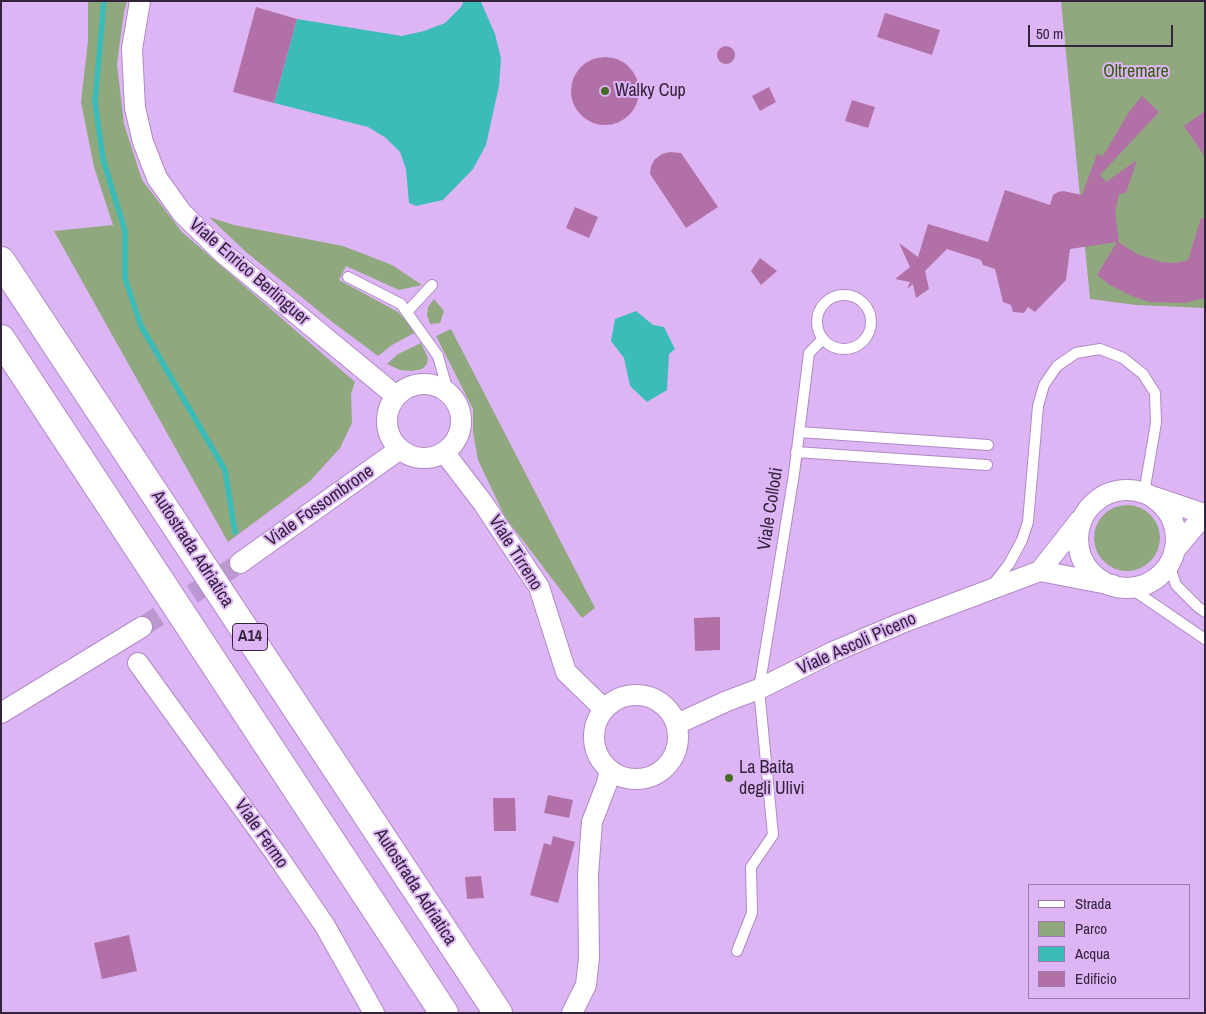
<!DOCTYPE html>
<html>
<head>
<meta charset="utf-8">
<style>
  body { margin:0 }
  #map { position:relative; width:1206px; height:1014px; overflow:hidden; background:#ddb5f4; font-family:"Archivo Narrow",sans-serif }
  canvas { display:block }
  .frame { position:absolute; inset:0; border:2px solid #33233b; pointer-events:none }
  .legend { position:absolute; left:1028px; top:884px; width:162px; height:115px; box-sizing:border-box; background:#ddb5f4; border:1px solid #997baa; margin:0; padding:6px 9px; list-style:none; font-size:15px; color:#33233b }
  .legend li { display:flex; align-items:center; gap:10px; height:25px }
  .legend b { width:25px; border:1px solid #997baa }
  .scale { position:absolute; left:1028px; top:25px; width:145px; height:22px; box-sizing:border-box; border:2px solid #33233b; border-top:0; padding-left:6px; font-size:15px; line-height:18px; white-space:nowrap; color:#33233b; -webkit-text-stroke:4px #ddb5f4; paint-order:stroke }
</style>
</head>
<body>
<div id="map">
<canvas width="1206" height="1014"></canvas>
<div class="frame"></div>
<ul class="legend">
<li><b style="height:6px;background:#fff"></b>Strada</li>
<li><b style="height:14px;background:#8fa87e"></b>Parco</li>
<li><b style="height:14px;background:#3cbcb9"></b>Acqua</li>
<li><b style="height:14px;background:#b170a6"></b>Edificio</li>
</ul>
<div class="scale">50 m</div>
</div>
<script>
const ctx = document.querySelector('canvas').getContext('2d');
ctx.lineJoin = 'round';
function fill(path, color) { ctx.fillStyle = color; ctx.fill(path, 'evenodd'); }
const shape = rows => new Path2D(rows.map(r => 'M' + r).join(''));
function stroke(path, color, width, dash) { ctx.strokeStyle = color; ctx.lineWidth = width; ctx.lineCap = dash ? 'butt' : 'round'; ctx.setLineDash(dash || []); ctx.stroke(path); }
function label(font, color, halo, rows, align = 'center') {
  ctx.font = font + ' "Archivo Narrow",sans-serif'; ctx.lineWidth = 4; ctx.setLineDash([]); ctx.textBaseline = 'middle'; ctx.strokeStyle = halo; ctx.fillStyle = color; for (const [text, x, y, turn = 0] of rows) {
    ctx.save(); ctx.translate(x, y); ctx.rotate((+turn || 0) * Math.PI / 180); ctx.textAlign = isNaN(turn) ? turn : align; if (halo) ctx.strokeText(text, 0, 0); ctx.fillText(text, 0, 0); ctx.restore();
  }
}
fill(shape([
  [88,1,127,1,124,12,117,64,124,124,142,180,182,232,355,382,351,394,352,423,340,448,310,481,228,542,54,231,113,225,94,167,81,102,88,41],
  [1061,1,1205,1,1205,308,1136,305,1090,299],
  [209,217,234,225,343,246,392,265,422,285,399,290,346,266,339,280,398,312,416,332,392,345,378,356,331,321,246,252],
  [434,299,444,311,440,323,430,324,427,315,428,307],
  [451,329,595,608,582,618,505,517,478,460,473,432,473,409,436,336],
  [421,343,428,358,427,364,422,369,412,371,400,370,387,364,398,354],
  '1094 538a33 33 0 1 1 66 0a33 33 0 1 1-66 0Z'
]), '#8fa87e');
fill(shape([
  [464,1,481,2,495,34,501,58,499,86,486,145,473,169,443,200,416,206,409,203,406,169,400,152,386,138,368,127,274,103,297,19,402,36,424,31,445,23,461,7],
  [636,311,653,325,664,327,675,349,669,354,667,390,647,402,630,386,624,358,611,341,615,319]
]), '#3cbcb9');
stroke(shape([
  [104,1,95,102,103,159,125,231,125,278,141,326,225,470,235,532]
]), '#3cbcb9', 5.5);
fill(shape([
  [256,7,297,19,274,103,233,92],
  [885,13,940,30,932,55,877,37],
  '717 55a9 9 0 1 1 18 0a9 9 0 1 1-18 0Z',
  '571 91a34 34 0 1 1 68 0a34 34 0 1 1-68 0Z',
  [769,87,776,102,760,111,752,96],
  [1142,96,1159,112,1100,175,1106,182,1137,160,1126,193,1119,194,1115,213,1119,242,1118,242,1137,254,1161,262,1176,263,1188,260,1201,218,1205,219,1205,298,1184,303,1149,302,1129,295,1110,285,1097,275,1117,242,1070,249,1066,280,1035,312,1028,307,1024,313,1013,312,1011,305,1003,302,995,269,983,265,981,260,947,249,925,271,929,289,916,298,913,284,907,289,910,282,895,279,910,267,899,243,918,257,928,224,988,242,1005,190,1050,205,1053,195,1058,192,1063,191,1082,195,1097,154,1103,156,1129,112],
  [852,100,875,107,868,128,845,121],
  [1205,111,1205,157,1184,126],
  [670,152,681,153,718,207,686,228,650,174,651,166,655,159,662,154],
  [575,207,598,217,589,238,566,228],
  [760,258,777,271,761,285,751,271],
  [720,617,720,650,695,651,694,618],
  [548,795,573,800,569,818,544,813],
  [493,798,515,798,516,831,494,831],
  [553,836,575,842,558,903,530,895,544,843,551,845],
  [481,876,484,898,467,899,465,877],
  [129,935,137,971,102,979,94,943]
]), '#b170a6');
stroke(shape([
  [142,627,240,563]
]), '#bb98cf', 20, [20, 10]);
const lane = shape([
  [348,277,401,304,438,356,448,392],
  '817 322a27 27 0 1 1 54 0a27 27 0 1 1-54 0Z',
  [407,312,432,285],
  [799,432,988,445],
  [796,452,987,465],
  [1169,564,1176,585,1198,607,1205,612],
  [992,586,1009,564,1022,540,1028,522,1038,406,1044,385,1057,366,1076,353,1100,349,1123,358,1143,374,1155,393,1156,423,1144,493],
  [1129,587,1205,639],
  [737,951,752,913,751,867,773,835,759,689,794,474,809,353,823,339]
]);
const street = shape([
  [140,1,132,49,135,108,143,142,157,178,182,213,224,254,396,396],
  '387 421a37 37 0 1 1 74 0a37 37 0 1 1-74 0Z',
  [444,452,483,503,539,587,566,672,604,709],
  '1078 539a49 49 0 1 1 98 0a49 49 0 1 1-98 0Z',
  [1154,497,1204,514],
  [1174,551,1205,514],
  [240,563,400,449],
  [1040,571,1080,520],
  [138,663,276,854,325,926,374,1013],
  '594 737a42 42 0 1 1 84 0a42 42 0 1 1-84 0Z',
  [1,713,142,627],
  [677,724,727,701,759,689,833,652,899,624,1040,571,1113,585],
  [572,1013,586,985,589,958,588,875,592,822,607,783,610,770]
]);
const highway = shape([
  [1,261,498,1013],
  [1,339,444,1013]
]);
stroke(lane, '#b089c6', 12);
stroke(street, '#b089c6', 22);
stroke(highway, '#b089c6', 30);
stroke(lane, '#fff', 10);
stroke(street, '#fff', 20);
stroke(highway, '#fff', 28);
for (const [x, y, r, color] of [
  [605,91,5,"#456b25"],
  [729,778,5,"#456b25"]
]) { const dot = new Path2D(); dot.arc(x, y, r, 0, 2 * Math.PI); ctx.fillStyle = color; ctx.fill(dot); stroke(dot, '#ddb5f4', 2); }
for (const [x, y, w] of [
  [250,637,35]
]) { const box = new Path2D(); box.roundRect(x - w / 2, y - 13.5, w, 27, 4); ctx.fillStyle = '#ddb5f4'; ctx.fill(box); stroke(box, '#33233b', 1); }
label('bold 16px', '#33233b', null, [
  ["A14",250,637]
]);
label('18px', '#355b0e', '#ddb5f4', [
  ["Oltremare",1136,72]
]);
label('18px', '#33233b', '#ddb5f4', [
  ["Walky Cup",615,91],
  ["La Baita",739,768],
  ["degli Ulivi",739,789]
], 'left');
label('18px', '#33233b', '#ddb5f4', [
  ["Viale Enrico Berlinguer",249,272,41],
  ["Viale Fossombrone",320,506,-35],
  ["Viale Collodi",771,509,-81],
  ["Autostrada Adriatica",192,549,57],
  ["Viale Tirreno",515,553,58],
  ["Viale Ascoli Piceno",857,644,-24],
  ["Viale Fermo",261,834,55],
  ["Autostrada Adriatica",415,887,57]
]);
</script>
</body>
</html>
